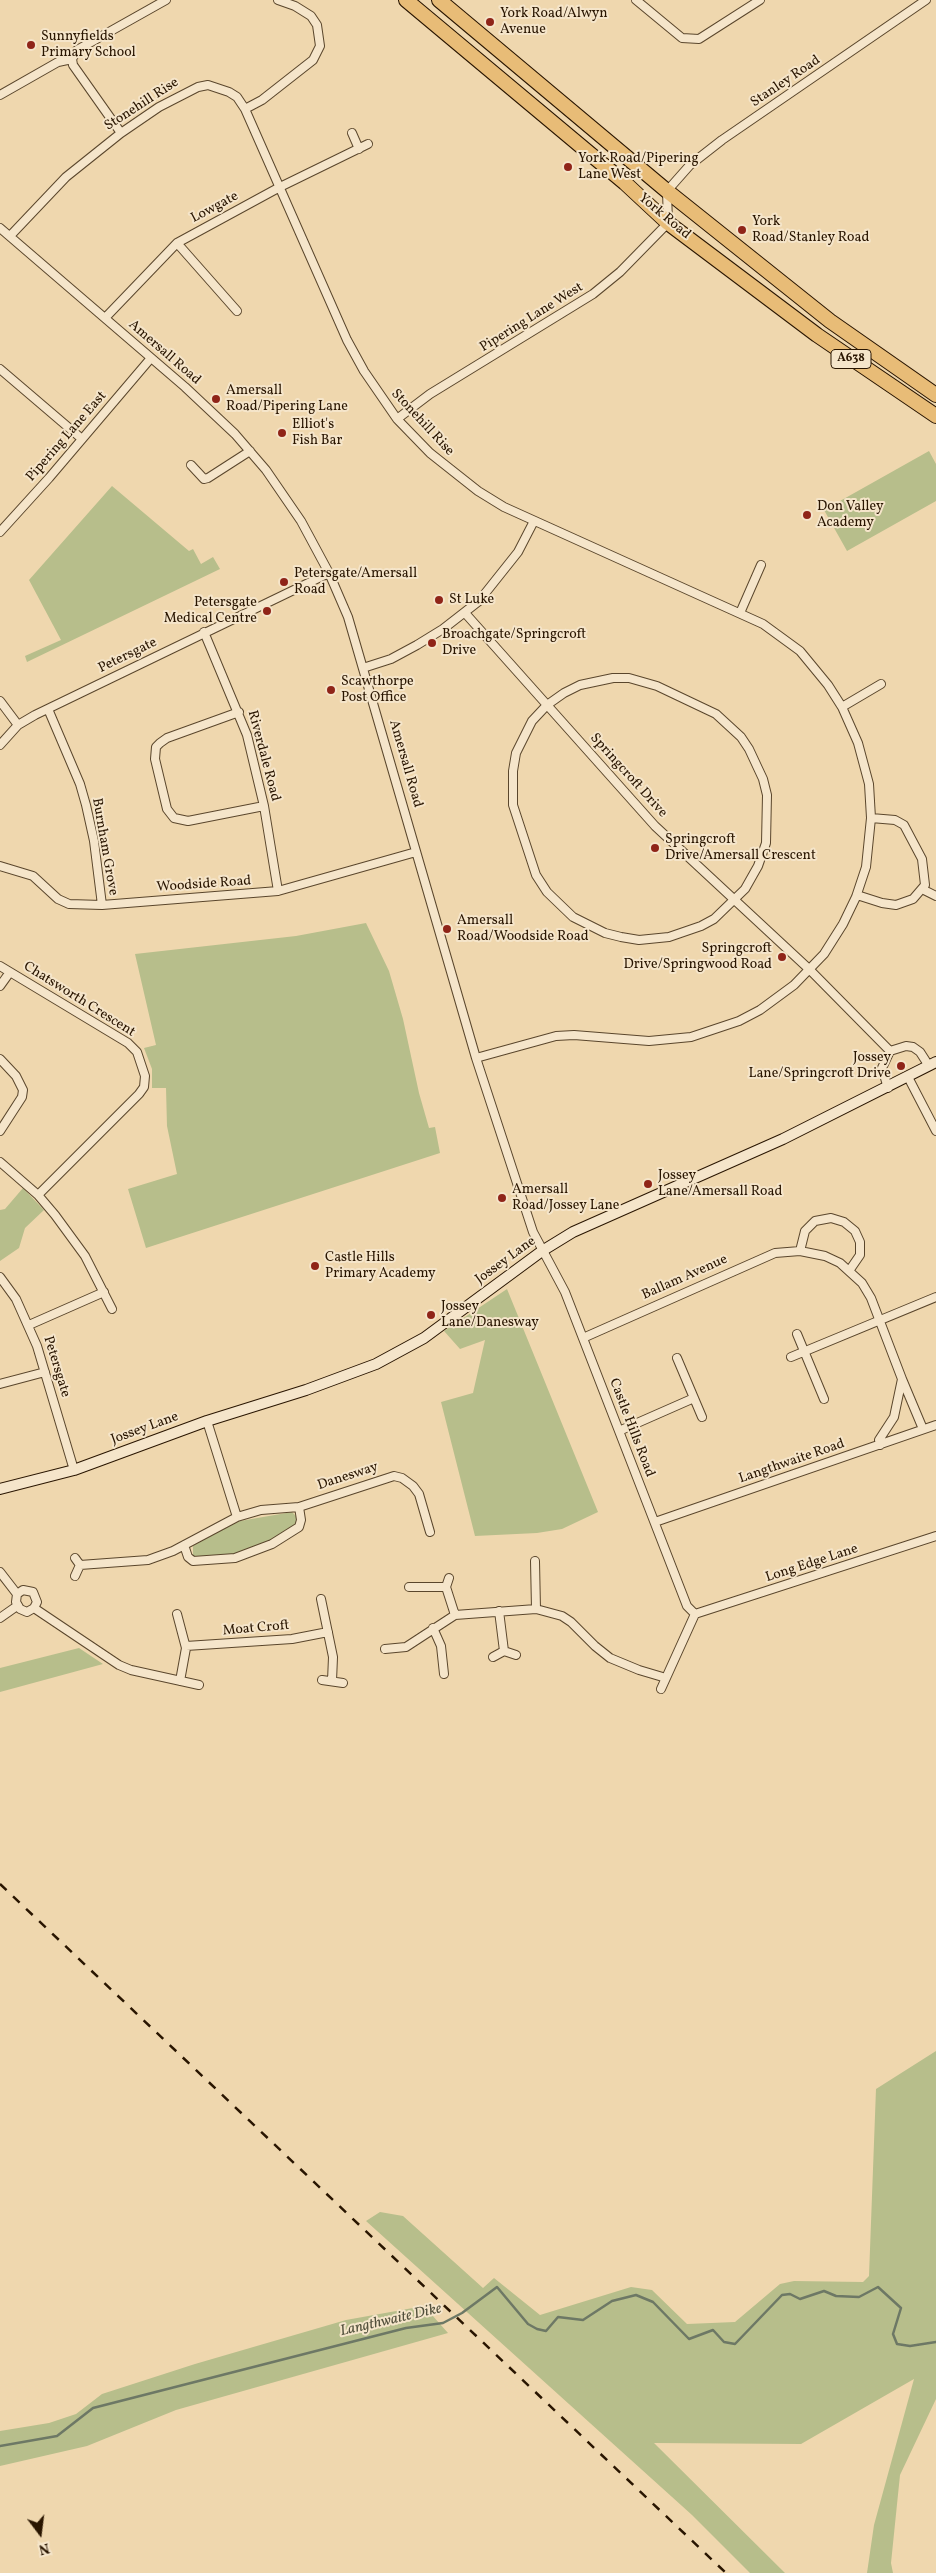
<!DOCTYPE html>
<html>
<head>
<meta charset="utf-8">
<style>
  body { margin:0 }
  #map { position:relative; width:936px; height:2573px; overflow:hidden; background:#efd7ae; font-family:Vollkorn,serif }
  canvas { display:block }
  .north { position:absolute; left:15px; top:2508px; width:50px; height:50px; -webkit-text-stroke:4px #f5e5ca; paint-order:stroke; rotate:165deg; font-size:14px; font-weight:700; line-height:20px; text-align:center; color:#291500 }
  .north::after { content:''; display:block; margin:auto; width:18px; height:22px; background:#291500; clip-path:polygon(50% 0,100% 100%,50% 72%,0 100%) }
</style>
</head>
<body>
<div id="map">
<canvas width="936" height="2573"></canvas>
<div class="north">N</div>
</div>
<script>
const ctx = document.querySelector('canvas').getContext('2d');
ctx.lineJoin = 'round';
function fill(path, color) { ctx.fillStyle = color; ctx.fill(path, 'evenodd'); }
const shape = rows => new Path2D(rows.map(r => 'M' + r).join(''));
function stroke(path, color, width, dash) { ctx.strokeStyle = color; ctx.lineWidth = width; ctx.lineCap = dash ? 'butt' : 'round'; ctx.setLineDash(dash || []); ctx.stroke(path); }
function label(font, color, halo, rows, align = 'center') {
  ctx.font = font + ' Vollkorn,serif'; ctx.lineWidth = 4; ctx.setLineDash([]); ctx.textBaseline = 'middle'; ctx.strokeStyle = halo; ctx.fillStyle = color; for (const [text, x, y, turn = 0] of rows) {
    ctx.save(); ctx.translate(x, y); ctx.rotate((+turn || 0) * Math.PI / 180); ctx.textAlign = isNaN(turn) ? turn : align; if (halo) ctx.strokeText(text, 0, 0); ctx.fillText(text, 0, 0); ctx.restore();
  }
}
fill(shape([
  [929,451,936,464,936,501,847,551,824,510],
  [112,486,189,551,193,549,201,564,213,557,220,569,27,662,25,656,61,640,29,580],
  [366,923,389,971,403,1019,419,1093,429,1128,435,1127,440,1153,146,1248,128,1189,177,1174,167,1126,166,1088,152,1088,152,1069,144,1048,156,1045,135,954,296,936],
  [23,1188,44,1210,25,1228,19,1248,0,1261,0,1210,5,1209],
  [507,1289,598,1512,562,1529,537,1533,475,1536,441,1402,473,1393,485,1340,460,1349,444,1331],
  [292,1512,299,1519,296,1525,273,1540,231,1556,193,1557,193,1546,219,1530,240,1521],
  [79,1648,103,1664,0,1692,0,1668],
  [936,2051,936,2399,900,2475,891,2563,893,2573,867,2573,874,2525,914,2379,801,2444,654,2443,785,2573,750,2573,692,2515,366,2221,380,2212,403,2216,483,2288,494,2278,540,2315,631,2287,652,2290,687,2324,735,2322,780,2284,794,2281,863,2282,869,2276,876,2089],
  [424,2306,448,2333,176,2410,87,2446,0,2466,0,2431,49,2423,76,2414,102,2394,195,2364,346,2320]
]), '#b7be8b');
stroke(shape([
  [0,2446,57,2436,93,2408,406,2328,443,2323,462,2313,497,2287,528,2324,537,2329,546,2331,558,2317,583,2320,612,2301,636,2295,653,2302,689,2339,713,2330,724,2342,735,2344,782,2295,790,2294,800,2299,824,2291,836,2296,859,2297,878,2287,901,2308,893,2334,897,2344,910,2346,936,2342]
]), '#6d7865', 2.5);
const street = shape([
  [636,0,682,38,699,39,760,0],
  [72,59,77,50,166,0],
  [72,59,73,65,121,133],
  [0,95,58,62,72,59],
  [245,109,262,100,313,60,320,46,317,25,311,16,295,6,278,0],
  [352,133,359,149],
  [0,228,185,387,235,434,266,470,301,521,329,573,348,617,476,1058,533,1232,565,1292,687,1606,695,1614],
  [10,236,66,177,121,133,159,107,198,87,208,85,229,92,237,97,245,109,347,340,364,371,397,419,430,453,478,491,504,507,763,624,800,651,828,685,842,707,858,743,869,784,871,818,866,867,856,897,843,924,824,954,794,985,760,1010,739,1021,691,1037,649,1041,574,1035,556,1036,476,1058],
  [177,243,237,311],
  [105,318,177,243,280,187,368,144],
  [0,369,82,439],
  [397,419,430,394,593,294,620,272,668,223,667,191,690,165,722,140,926,0],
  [191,465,204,479,208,478,250,451],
  [0,532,49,478,151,358],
  [465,613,655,826,810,970,890,1051],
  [740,613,761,565],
  [204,632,247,735,264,806,278,891],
  [363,668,391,659,417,645,443,629,479,601,518,552,534,521],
  [613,678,629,678,657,686,716,714,741,737,749,749,763,779,767,795,766,843,758,866,745,889,714,919,701,926,669,937,639,940,621,937,605,933,573,917,547,892,536,875,513,805,513,771,516,753,532,721,547,705,564,693,580,685,613,678],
  [0,701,18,725],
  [842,707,881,684],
  [48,709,80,784,86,805,94,841,102,905],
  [239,712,167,738,160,743,156,747,155,759,167,809,174,818,188,821,264,806],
  [0,745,18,725,35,715,329,573],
  [0,866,33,876,58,899,69,904,102,905,278,891,416,852],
  [922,889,936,896],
  [857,895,882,903,896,905,913,899,925,885,922,859,904,825,895,820,871,818],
  [0,966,128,1043,137,1052,145,1076,144,1087,139,1094,38,1195],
  [0,986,10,972],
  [0,1059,16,1076,23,1090,22,1097,0,1131],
  [908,1077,936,1131],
  [888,1088,882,1068,890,1051,906,1046,913,1047,920,1052,929,1066],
  [0,1162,38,1195,55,1215,85,1256,112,1309],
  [800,1251,805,1231,815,1221,831,1218,844,1222,855,1231,860,1242,860,1255,849,1271],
  [0,1277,16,1299,37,1346,74,1470],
  [29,1325,104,1292],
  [797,1334,824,1399],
  [583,1338,775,1253,800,1251,825,1256,840,1263,862,1283,871,1298,902,1379,894,1417,879,1440,880,1445],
  [791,1357,936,1297],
  [677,1358,702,1417],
  [902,1379,923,1429],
  [0,1384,45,1372],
  [207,1421,237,1517],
  [619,1431,694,1398],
  [655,1522,936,1425],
  [184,1545,188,1557,193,1561,235,1558,272,1544,299,1527,301,1520,299,1507],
  [75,1558,80,1565,75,1576],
  [535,1561,536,1609],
  [80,1565,148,1560,173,1551,237,1517,261,1510,299,1507,394,1476,402,1478,413,1486,419,1494,430,1532],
  [0,1572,17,1594,16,1602,20,1609,27,1612,34,1608,37,1602,33,1592,23,1590,17,1594],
  [409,1587,446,1587,449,1578],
  [446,1587,455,1615],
  [321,1599,333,1657,332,1681],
  [34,1608,119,1665,131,1670,199,1685],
  [499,1611,504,1651],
  [177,1614,186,1648,180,1681],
  [695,1614,936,1536],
  [0,1618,17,1606],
  [433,1628,441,1646,444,1674],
  [186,1646,292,1639,328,1632],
  [385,1649,406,1647,455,1615,536,1609,562,1616,571,1622,595,1646,610,1658,639,1670,666,1678],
  [493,1657,504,1651,516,1655],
  [322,1680,343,1683],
  [661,1689,695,1614]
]);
const secondary = shape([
  [0,1489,74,1470,207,1421,306,1390,376,1364,424,1338,542,1251,573,1232,783,1139,936,1062]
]);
const highway = shape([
  [406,0,625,183,668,223,817,335,936,416],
  [439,0,667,191,830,321,936,395]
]);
stroke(street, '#5a462c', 10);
stroke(secondary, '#291500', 12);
stroke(highway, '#291500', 16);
stroke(street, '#f5e5ca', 8);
stroke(secondary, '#f5e5ca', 10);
stroke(highway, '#e8bc77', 14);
stroke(shape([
  [0,1884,726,2573]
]), '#291500', 2.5, [9, 9]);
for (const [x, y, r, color] of [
  [490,22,5,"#8f2418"],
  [31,45,5,"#8f2418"],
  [568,167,5,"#8f2418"],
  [742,230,5,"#8f2418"],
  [216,399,5,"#8f2418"],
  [282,433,5,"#8f2418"],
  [807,515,5,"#8f2418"],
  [284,582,5,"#8f2418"],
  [439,600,5,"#8f2418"],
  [267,611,5,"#8f2418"],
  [432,643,5,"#8f2418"],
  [331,690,5,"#8f2418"],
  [655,848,5,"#8f2418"],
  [447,929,5,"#8f2418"],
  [782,957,5,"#8f2418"],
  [901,1066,5,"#8f2418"],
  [648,1184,5,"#8f2418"],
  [502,1198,5,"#8f2418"],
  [315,1266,5,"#8f2418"],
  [431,1315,5,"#8f2418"]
]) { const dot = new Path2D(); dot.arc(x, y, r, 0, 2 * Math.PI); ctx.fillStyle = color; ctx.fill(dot); stroke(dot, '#f5e5ca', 2); }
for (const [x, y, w] of [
  [851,359,40]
]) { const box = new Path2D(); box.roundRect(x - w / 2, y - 9.5, w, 19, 4); ctx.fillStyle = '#f5e5ca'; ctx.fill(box); stroke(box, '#291500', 1); }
label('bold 12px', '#291500', null, [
  ["A638",851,359]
]);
label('14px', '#291500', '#f5e5ca', [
  ["York Road/Alwyn",500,14],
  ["Avenue",500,30],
  ["Sunnyfields",41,37],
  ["Primary School",41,53],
  ["York Road/Pipering",578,159],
  ["Lane West",578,175],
  ["York",752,222],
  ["Road/Stanley Road",752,238],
  ["Amersall",226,391],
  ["Road/Pipering Lane",226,407],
  ["Elliot's",292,425],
  ["Fish Bar",292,441],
  ["Don Valley",817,507],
  ["Academy",817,523],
  ["Petersgate/Amersall",294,574],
  ["Road",294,590],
  ["St Luke",449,600],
  ["Petersgate",257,603,"right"],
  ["Medical Centre",257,619,"right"],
  ["Broachgate/Springcroft",442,635],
  ["Drive",442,651],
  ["Scawthorpe",341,682],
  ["Post Office",341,698],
  ["Springcroft",665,840],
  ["Drive/Amersall Crescent",665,856],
  ["Amersall",457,921],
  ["Road/Woodside Road",457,937],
  ["Springcroft",772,949,"right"],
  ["Drive/Springwood Road",772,965,"right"],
  ["Jossey",891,1058,"right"],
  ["Lane/Springcroft Drive",891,1074,"right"],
  ["Jossey",658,1176],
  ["Lane/Amersall Road",658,1192],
  ["Amersall",512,1190],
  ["Road/Jossey Lane",512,1206],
  ["Castle Hills",325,1258],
  ["Primary Academy",325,1274],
  ["Jossey",441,1307],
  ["Lane/Danesway",441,1323]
], 'left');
label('14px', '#291500', '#f5e5ca', [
  ["Stanley Road",786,82,-34],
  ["Stonehill Rise",142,105,-33],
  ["Lowgate",215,208,-28],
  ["York Road",664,217,40],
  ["Pipering Lane West",532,318,-32],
  ["Amersall Road",164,353,41],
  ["Stonehill Rise",422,423,47],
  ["Pipering Lane East",67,437,-49],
  ["Petersgate",128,656,-26],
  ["Riverdale Road",263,756,75],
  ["Amersall Road",405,764,74],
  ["Springcroft Drive",628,776,48],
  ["Burnham Grove",104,847,80],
  ["Woodside Road",204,885,-4],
  ["Chatsworth Crescent",79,1000,32],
  ["Jossey Lane",506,1261,-36],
  ["Ballam Avenue",685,1278,-24],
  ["Petersgate",56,1367,73],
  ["Castle Hills Road",631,1428,69],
  ["Jossey Lane",145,1429,-20],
  ["Langthwaite Road",792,1462,-19],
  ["Danesway",348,1477,-18],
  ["Long Edge Lane",812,1564,-18],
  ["Moat Croft",256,1629,-5]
]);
label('italic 15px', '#514f3b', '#f5e5ca', [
  ["Langthwaite Dike",391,2321,-13]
]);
</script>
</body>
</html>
